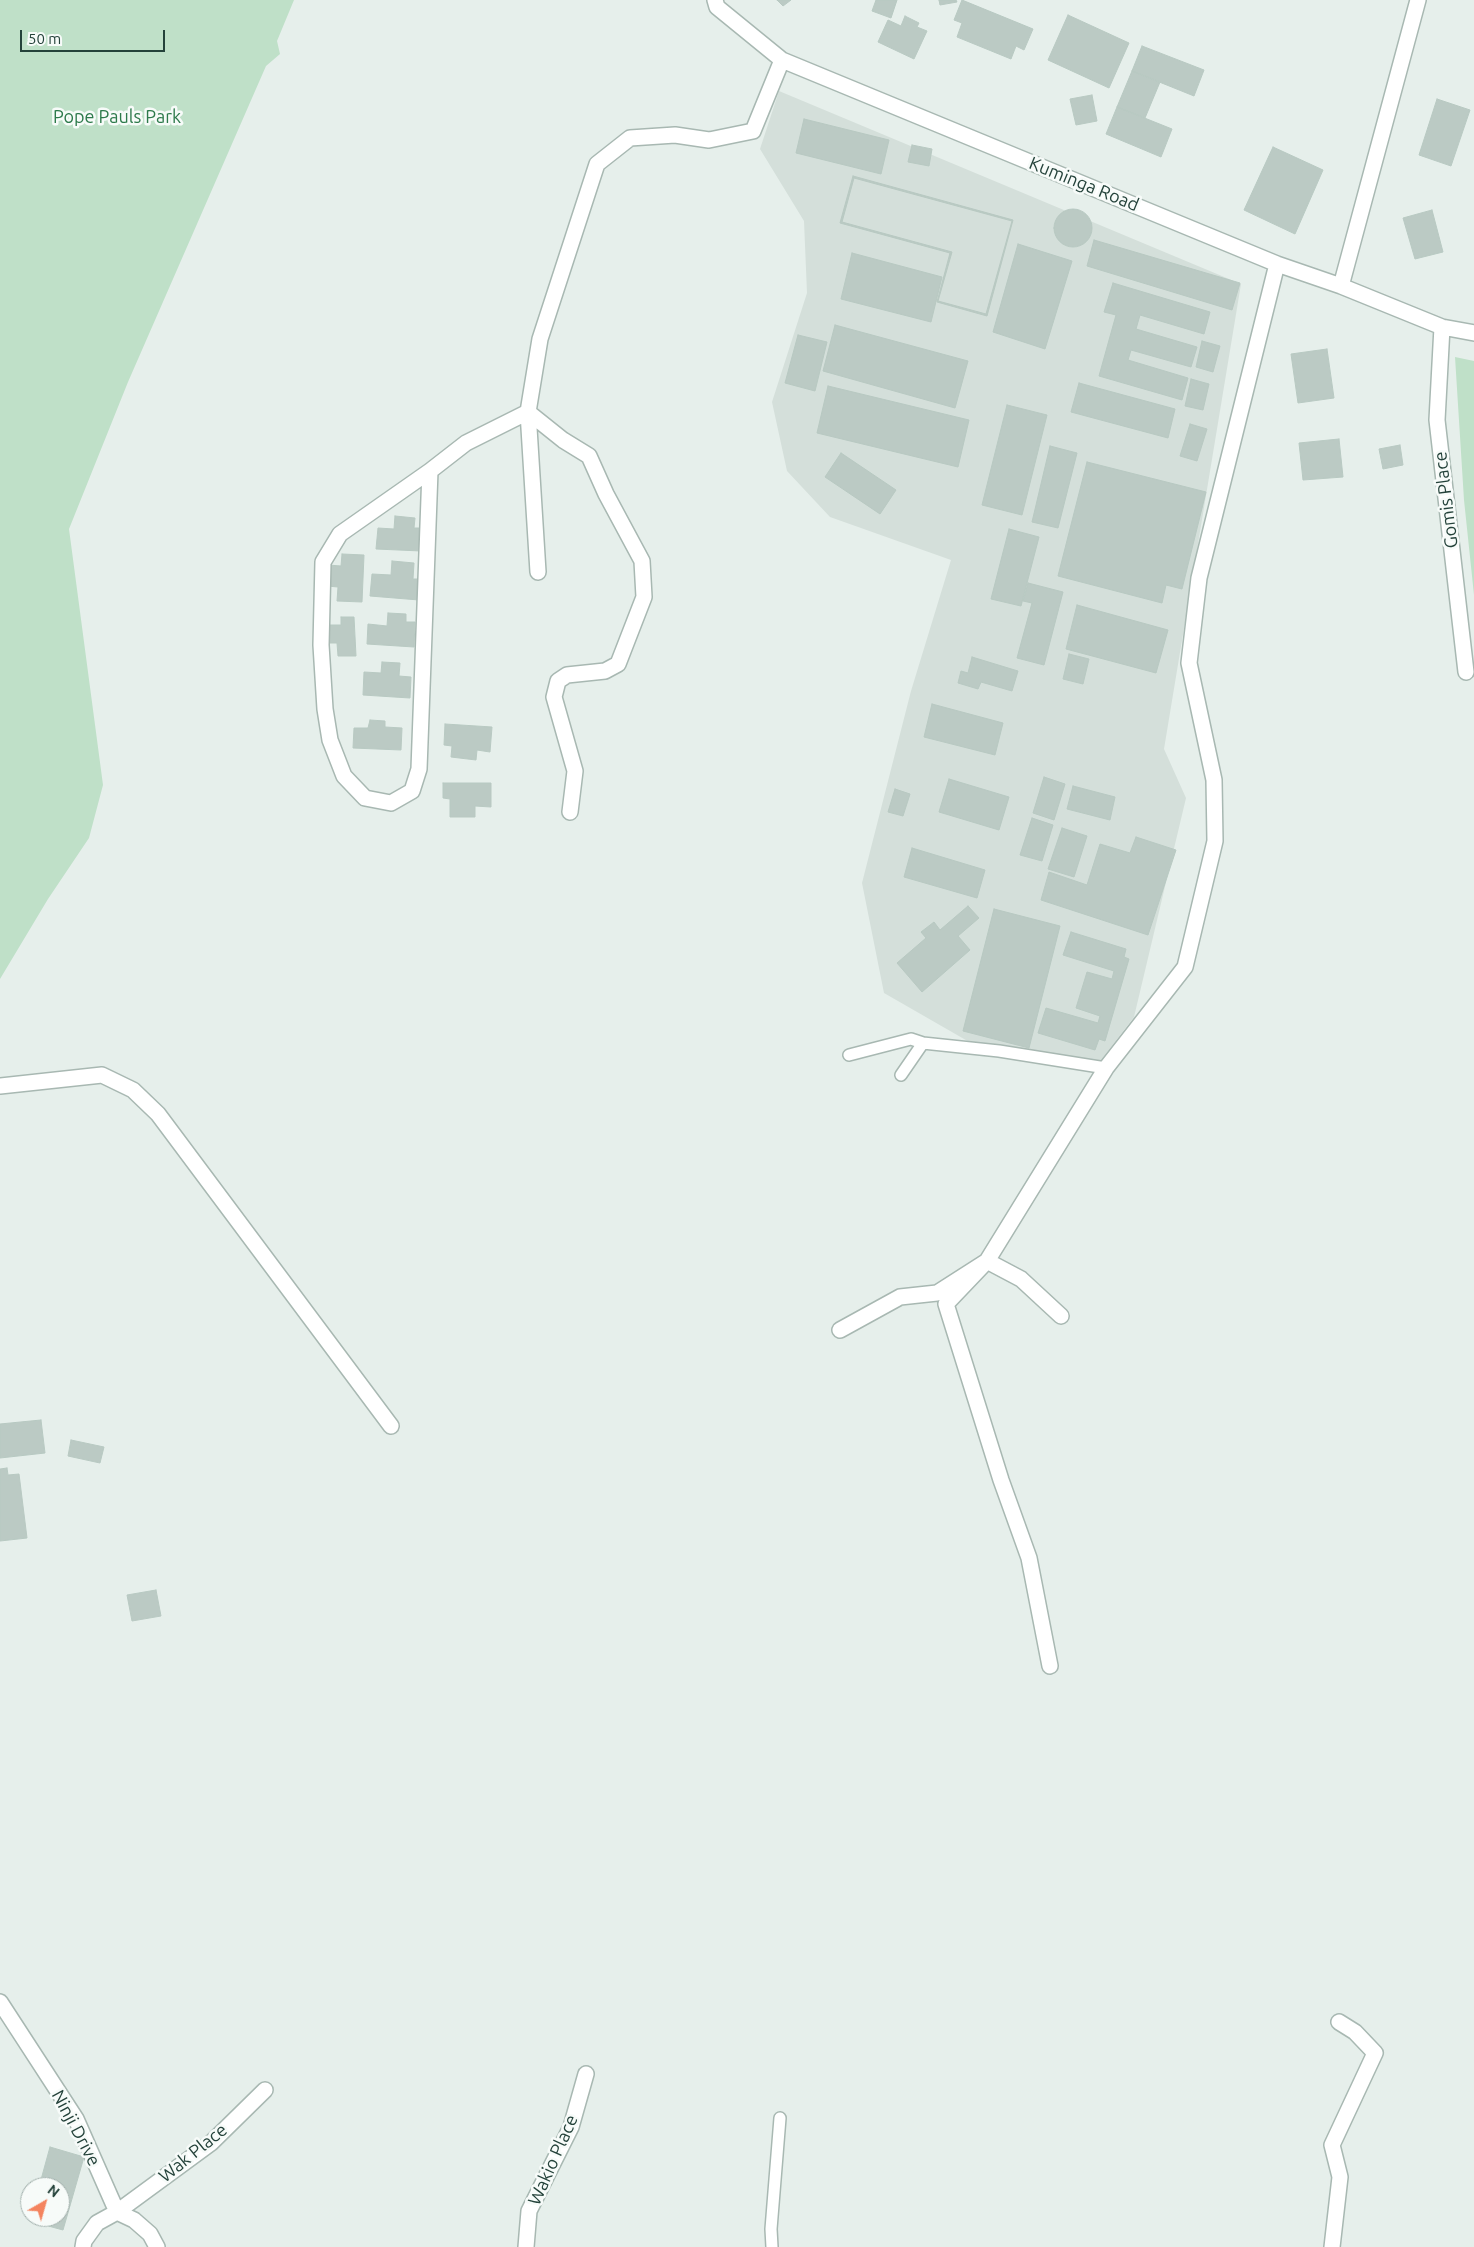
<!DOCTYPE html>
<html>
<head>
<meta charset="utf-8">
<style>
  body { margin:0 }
  #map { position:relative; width:1474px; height:2247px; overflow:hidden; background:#e6efeb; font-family:Ubuntu,sans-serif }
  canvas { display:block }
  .north { position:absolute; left:20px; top:2177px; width:50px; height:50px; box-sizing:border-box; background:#f7fbf9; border:1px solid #a3b1ad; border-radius:50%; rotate:38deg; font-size:14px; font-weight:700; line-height:20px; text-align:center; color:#24423a }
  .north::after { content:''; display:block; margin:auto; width:18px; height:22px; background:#f4845f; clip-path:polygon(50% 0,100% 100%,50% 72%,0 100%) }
  .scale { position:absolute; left:20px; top:30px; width:145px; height:22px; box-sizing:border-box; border:2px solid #24423a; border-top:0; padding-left:6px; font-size:15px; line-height:18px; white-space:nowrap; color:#24423a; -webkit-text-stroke:4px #f7fbf9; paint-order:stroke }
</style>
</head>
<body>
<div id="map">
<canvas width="1474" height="2247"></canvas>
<div class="north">N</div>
<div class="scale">50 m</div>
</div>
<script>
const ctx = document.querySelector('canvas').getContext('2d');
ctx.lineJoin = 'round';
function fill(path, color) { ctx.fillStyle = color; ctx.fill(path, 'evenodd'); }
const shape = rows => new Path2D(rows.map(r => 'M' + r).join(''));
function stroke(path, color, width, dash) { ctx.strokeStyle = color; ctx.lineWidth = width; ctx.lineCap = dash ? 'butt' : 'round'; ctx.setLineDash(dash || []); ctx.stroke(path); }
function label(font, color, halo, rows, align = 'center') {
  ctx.font = font + ' Ubuntu,sans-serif'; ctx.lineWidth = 5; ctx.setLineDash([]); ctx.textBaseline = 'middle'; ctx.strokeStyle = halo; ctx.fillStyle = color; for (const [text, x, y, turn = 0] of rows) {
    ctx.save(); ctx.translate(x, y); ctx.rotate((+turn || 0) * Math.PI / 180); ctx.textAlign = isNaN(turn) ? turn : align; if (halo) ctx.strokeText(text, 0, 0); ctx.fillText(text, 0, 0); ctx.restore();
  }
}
fill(shape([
  [779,91,1241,284,1164,749,1186,798,1134,1017,1094,1069,978,1047,884,993,862,883,911,691,951,560,830,517,787,471,772,402,807,293,804,221,760,149]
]), '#d4dfda');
fill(shape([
  [0,0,294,0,277,41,280,54,266,66,128,382,69,529,103,785,89,838,48,899,0,979],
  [1455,357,1474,361,1474,595,1464,500]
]), '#bfe0c8');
const building = shape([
  [777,0,791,0,783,6,777,0],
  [876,0,897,0,891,18,872,11,876,0],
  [939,0,956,0,957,2,940,5,939,0],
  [962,0,1033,29,1024,50,1016,46,1011,59,957,37,962,23,954,20,962,0],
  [1068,15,1129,43,1109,88,1048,60,1068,15],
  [905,16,919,23,917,27,927,31,914,59,878,42,888,20,901,26,905,16],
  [1142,46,1204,70,1194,96,1132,71,1142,46],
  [1132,71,1160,82,1145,118,1117,107,1132,71],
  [1092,95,1097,121,1076,125,1070,99,1092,95],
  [1437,99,1470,110,1451,166,1419,155,1437,99],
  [1117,107,1172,129,1161,157,1106,134,1117,107],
  [804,119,889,140,881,174,796,153,804,119],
  [912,145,932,149,929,166,908,162,912,145],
  [1273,147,1323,170,1295,234,1244,210,1273,147],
  [853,176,1013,220,987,316,937,302,950,253,840,223,853,176],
  [854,178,1012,221,986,314,938,301,952,252,842,222,854,178],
  '1054 228a19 19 0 1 1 38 0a19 19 0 1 1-38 0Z',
  [1432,210,1443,252,1415,259,1403,218,1432,210],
  [1094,240,1240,283,1232,310,1087,266,1094,240],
  [1018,244,1072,261,1045,349,993,332,1018,244],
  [852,253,942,277,931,322,841,299,852,253],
  [1113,283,1210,312,1204,334,1140,315,1136,329,1197,347,1191,367,1131,350,1128,360,1188,378,1182,400,1099,376,1116,315,1104,312,1113,283],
  [835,325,968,361,955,408,823,371,835,325],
  [798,335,827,342,815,391,785,383,798,335],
  [1202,341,1220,346,1213,372,1196,367,1202,341],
  [1327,349,1334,398,1298,403,1291,354,1327,349],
  [1191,379,1209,384,1203,410,1185,406,1191,379],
  [1079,383,1175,409,1168,438,1071,412,1079,383],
  [828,386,969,420,958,467,817,433,828,386],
  [1007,405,1047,415,1022,515,982,505,1007,405],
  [1190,424,1207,429,1197,461,1180,456,1190,424],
  [1339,439,1343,477,1303,480,1299,443,1339,439],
  [1400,445,1403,465,1383,469,1379,449,1400,445],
  [1050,446,1077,453,1058,528,1032,522,1050,446],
  [841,453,896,490,880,514,825,477,841,453],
  [1087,462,1206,492,1182,589,1166,585,1162,603,1058,576,1087,462],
  [395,516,415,518,414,528,422,528,421,551,376,549,378,528,394,529,395,516],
  [1009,529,1039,537,1021,606,991,599,1009,529],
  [342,554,364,555,362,602,337,601,338,587,327,586,328,565,341,566,342,554],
  [392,561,414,563,413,579,420,579,419,600,370,596,372,574,391,575,392,561],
  [1028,583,1063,592,1044,665,1017,658,1032,603,1023,601,1028,583],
  [1077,605,1168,630,1156,673,1066,649,1077,605],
  [388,613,406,614,406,622,415,622,414,647,367,644,368,624,387,626,388,613],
  [341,617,354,617,356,656,338,656,337,643,328,643,327,625,341,625,341,617],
  [1069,654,1089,659,1083,684,1063,679,1069,654],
  [972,657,1018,671,1012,691,981,682,978,689,958,683,961,671,968,673,972,657],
  [382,662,400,663,399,676,411,677,410,698,363,695,364,672,381,673,382,662],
  [932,704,1003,723,995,755,924,737,932,704],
  [370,720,385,721,385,727,402,728,401,750,353,748,354,728,368,728,370,720],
  [445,724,492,727,490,752,477,750,476,760,451,757,452,746,444,745,445,724],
  [1044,777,1065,784,1054,820,1033,813,1044,777],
  [949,779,1009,797,999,830,939,812,949,779],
  [443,783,491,783,491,807,475,806,475,817,450,817,450,799,443,798,443,783],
  [1073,786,1115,797,1110,820,1067,809,1073,786],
  [895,789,910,794,903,816,888,812,895,789],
  [1032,818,1053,825,1042,861,1020,855,1032,818],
  [1062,828,1087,836,1074,877,1048,869,1062,828],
  [1136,837,1176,850,1148,935,1041,900,1049,872,1087,885,1100,844,1130,853,1136,837],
  [912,848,985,870,977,898,904,877,912,848],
  [968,906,979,918,958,936,970,950,922,992,897,963,926,938,921,932,934,922,940,930,968,906],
  [994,909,1060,926,1029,1048,963,1031,994,909],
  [1071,932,1126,949,1124,957,1129,959,1105,1041,1099,1039,1095,1050,1038,1033,1046,1008,1098,1023,1100,1016,1076,1008,1087,972,1112,979,1114,971,1063,955,1071,932],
  [41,1420,45,1453,0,1458,0,1424,41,1420],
  [71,1440,104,1447,100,1463,68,1456,71,1440],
  [7,1468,8,1475,19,1474,27,1538,0,1541,0,1469,7,1468],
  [156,1590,161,1616,132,1621,127,1595,156,1590],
  [50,2147,84,2157,63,2230,30,2221,31,2217,60,2217,60,2187,39,2187,50,2147]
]);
fill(building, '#bbcac4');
stroke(building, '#b8c9c2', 1);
const service = shape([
  [849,1055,911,1039,923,1043,999,1051,1106,1068],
  [901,1075,923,1043],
  [772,2247,771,2229,780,2118]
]);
const minor = shape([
  [715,0,717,7,782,60,1277,264,1341,286,1442,327,1474,333],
  [1341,286,1418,0],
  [1442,327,1437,420,1466,672],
  [430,471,340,534,323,562,321,645,325,709,330,740,344,776,365,798,391,803,412,791,419,769,430,471,466,443,528,412,563,440,589,456,606,494,642,561,644,597,618,664,605,671,567,675,558,681,554,697,575,771,570,812],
  [538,572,528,412,540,339,597,164,630,138,675,135,709,140,753,131,782,60],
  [0,1086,102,1075,133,1090,158,1114,391,1426],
  [840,1330,900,1297,937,1293,987,1261,1106,1068,1185,967,1215,841,1214,780,1189,663,1199,578,1277,264],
  [1050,1666,1029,1558,1001,1480,946,1304,987,1261,1021,1279,1061,1316],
  [0,2002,76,2119,117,2212,134,2220,150,2234,157,2247],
  [83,2247,84,2241,97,2223,117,2212,211,2143,265,2090],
  [526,2247,529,2211,571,2127,586,2074],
  [1332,2247,1340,2177,1332,2145,1375,2053,1355,2032,1339,2022]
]);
stroke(service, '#a8b8b2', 14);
stroke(minor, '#a8b8b2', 18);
stroke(service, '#fff', 11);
stroke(minor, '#fff', 15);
label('18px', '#2d7a4b', '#f7fbf9', [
  ["Pope Pauls Park",117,117]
]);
label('18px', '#24423a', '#f7fbf9', [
  ["Kuminga Road",1084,184,22],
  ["Gomis Place",1446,500,-97],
  ["Ninji Drive",76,2128,62],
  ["Wak Place",193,2153,-39],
  ["Wakio Place",553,2160,-66]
]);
</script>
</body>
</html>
